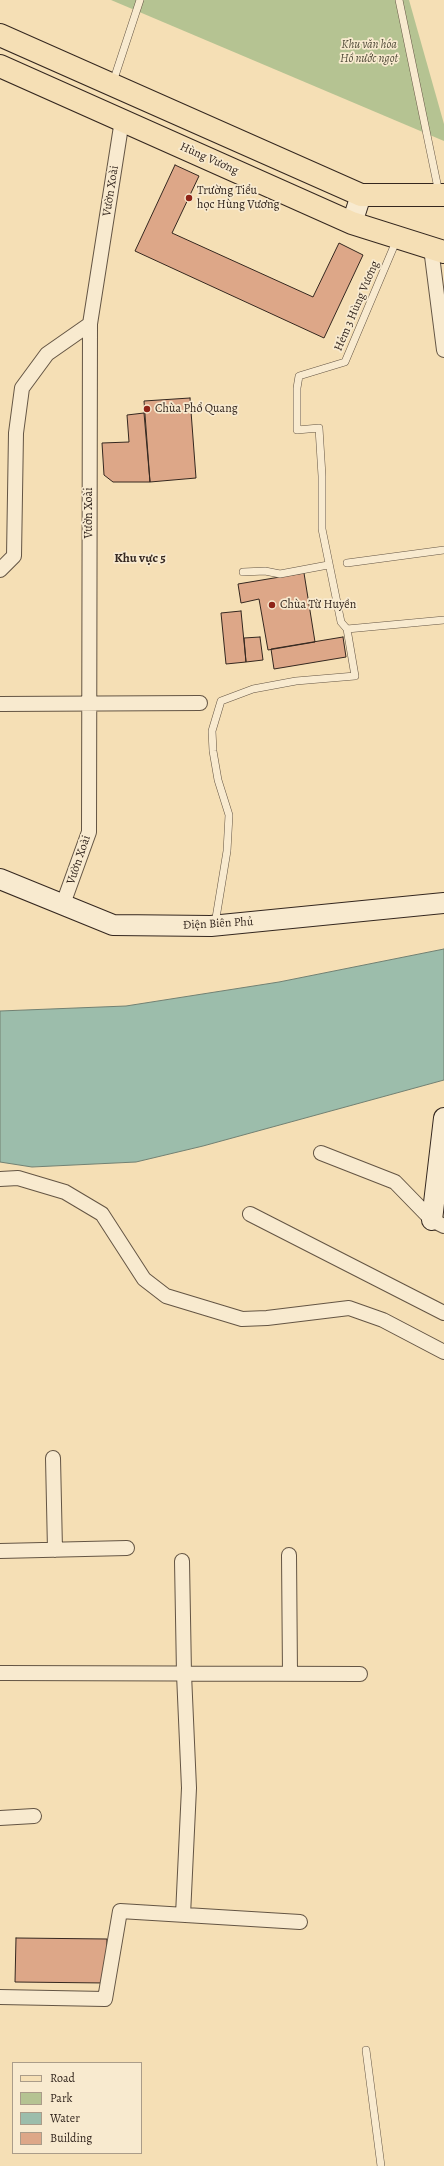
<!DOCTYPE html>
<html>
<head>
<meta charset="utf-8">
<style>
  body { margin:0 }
  #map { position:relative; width:444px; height:2166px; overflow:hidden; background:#f5dfb5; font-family:Alegreya,serif }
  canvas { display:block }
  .legend { position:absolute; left:12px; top:2062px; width:130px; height:92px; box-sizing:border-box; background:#f8eacf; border:1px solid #aa9c89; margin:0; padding:5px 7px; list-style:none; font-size:12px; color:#34271f }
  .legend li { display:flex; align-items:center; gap:8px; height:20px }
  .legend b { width:20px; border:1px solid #aa9c89 }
</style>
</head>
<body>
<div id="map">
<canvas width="444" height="2166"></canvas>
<ul class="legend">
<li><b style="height:5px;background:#f5dfb5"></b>Road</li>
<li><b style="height:11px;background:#b5c392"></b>Park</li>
<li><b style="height:11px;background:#9cbdab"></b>Water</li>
<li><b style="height:11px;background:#dda788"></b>Building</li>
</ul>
</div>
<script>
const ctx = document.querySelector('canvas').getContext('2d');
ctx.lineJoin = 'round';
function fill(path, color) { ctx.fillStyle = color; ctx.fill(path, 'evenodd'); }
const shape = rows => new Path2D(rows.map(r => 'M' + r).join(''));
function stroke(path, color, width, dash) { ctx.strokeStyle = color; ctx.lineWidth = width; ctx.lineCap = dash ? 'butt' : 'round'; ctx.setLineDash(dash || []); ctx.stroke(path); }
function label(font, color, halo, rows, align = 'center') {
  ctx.font = font + ' Alegreya,serif'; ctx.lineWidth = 3.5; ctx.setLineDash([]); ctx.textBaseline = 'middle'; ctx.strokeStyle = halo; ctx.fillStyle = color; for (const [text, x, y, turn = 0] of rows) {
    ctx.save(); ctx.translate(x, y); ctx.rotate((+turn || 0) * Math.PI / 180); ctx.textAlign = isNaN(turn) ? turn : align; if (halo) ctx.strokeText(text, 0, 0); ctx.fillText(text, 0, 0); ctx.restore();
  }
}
fill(shape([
  [111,0,409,0,444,124,444,141]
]), '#b5c392');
const water = shape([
  [444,949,444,1080,203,1146,136,1162,32,1167,0,1162,0,1011,126,1006,279,982,444,949]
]);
fill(water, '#9cbdab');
stroke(water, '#728173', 1);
const building = shape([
  [175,165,199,176,172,233,313,297,339,243,363,255,324,338,135,251,175,165],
  [190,398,196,478,150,482,144,401,190,398],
  [144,413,150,482,113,482,104,475,102,443,129,442,127,415,144,413],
  [304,573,315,642,268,650,259,599,241,603,238,584,304,573],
  [241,611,246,662,226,664,221,613,241,611],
  [260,637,263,660,246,662,244,638,260,637],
  [343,637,346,657,274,669,271,649,343,637],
  [16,1938,107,1939,106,1983,15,1982,16,1938]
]);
fill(building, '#dda788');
stroke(building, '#34271f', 1);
const lane = shape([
  [399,0,439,193],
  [113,82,140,0],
  [347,563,444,550],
  [243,572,265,571,280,574,328,565],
  [347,629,341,622,322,529,322,476,319,428,297,430,297,388,299,376,345,362,397,239],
  [347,629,444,620],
  [215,924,227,851,229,815,218,780,213,751,212,731,221,701,253,689,296,681,355,676,347,629],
  [366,2050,381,2166]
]);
const street = shape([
  [431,248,444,350],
  [0,570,14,556,16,433,22,388,47,354,90,324],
  [0,704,200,703],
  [63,904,89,832,90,324,122,120],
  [321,1153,395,1182,432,1220,444,1226],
  [0,1179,18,1178,65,1192,102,1214,144,1279,166,1296,242,1319,267,1318,349,1308,383,1320,444,1352],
  [250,1214,444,1313],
  [53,1458,55,1550],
  [0,1551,127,1548],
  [289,1555,290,1674],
  [182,1561,184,1674,189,1788,183,1915],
  [0,1673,360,1674],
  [0,1818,34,1816],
  [0,1997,105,1999,120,1911,300,1922]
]);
const secondary = shape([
  [352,223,361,195],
  [0,879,113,925,211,926,444,903],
  [432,1220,444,1118]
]);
const primary = shape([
  [0,35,361,195,444,195],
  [0,66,352,223,444,252]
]);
stroke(lane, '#645544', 8);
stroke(street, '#645544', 16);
stroke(secondary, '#34271f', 22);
stroke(primary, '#34271f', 24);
stroke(lane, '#f8eacf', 7);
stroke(street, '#f8eacf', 14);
stroke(secondary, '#f8eacf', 20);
stroke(primary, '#f5dfb5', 22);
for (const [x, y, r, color] of [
  [189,198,4,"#8f2418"],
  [147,409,4,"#8f2418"],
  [272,605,4,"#8f2418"]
]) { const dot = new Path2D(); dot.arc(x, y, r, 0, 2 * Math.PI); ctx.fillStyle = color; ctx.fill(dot); stroke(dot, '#f8eacf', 1.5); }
label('italic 12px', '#544e3c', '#f8eacf', [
  ["Khu văn hóa",369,45],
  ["Hồ nước ngọt",369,59]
]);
label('12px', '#34271f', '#f8eacf', [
  ["Hùng Vương",209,159,24],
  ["Vườn Xoài",111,191,-81],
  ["Hẻm 3 Hùng Vương",357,306,-67],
  ["Vườn Xoài",89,513,-90],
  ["Vườn Xoài",79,860,-71],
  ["Điện Biên Phủ",218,924,-3]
]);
label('12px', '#34271f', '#f8eacf', [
  ["Trường Tiểu",197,191],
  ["học Hùng Vương",197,205],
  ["Chùa Phổ Quang",155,409],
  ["Chùa Từ Huyền",280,605]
], 'left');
label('bold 13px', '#34271f', '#f8eacf', [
  ["Khu vực 5",140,559]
]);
</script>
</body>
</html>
